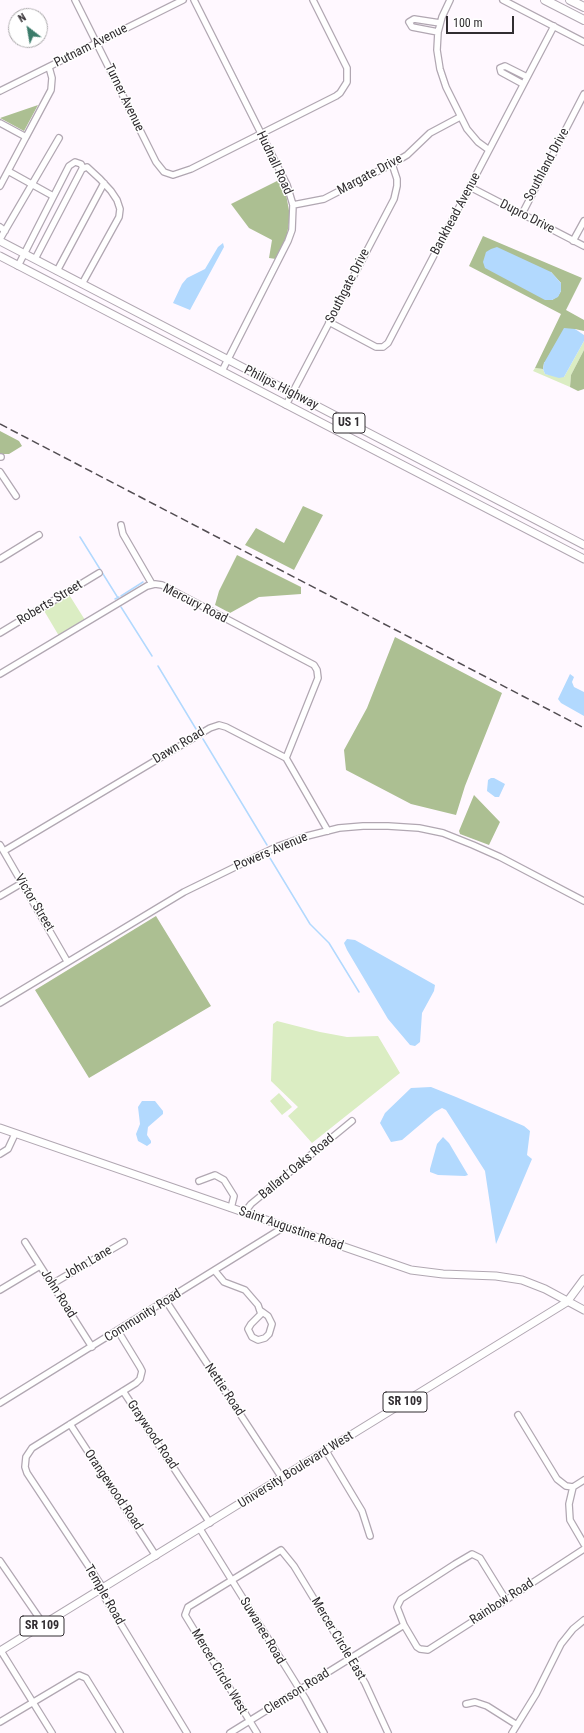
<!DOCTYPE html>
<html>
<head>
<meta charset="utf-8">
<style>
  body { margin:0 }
  #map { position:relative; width:584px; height:1733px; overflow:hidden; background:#fff8ff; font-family:"Roboto Condensed",sans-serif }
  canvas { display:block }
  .north { position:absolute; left:8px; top:8px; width:40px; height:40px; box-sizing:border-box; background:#fff; border:1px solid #adabad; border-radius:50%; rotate:329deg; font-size:11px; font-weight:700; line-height:16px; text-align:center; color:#312d31 }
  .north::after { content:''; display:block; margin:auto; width:14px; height:18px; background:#3b7b6a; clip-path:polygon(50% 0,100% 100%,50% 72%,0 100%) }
  .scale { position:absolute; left:446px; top:16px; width:68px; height:18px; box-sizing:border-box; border:2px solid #312d31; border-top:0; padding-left:5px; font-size:12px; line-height:14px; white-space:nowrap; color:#312d31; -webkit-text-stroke:3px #fff; paint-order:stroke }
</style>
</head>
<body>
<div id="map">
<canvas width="584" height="1733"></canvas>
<div class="north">N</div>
<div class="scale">100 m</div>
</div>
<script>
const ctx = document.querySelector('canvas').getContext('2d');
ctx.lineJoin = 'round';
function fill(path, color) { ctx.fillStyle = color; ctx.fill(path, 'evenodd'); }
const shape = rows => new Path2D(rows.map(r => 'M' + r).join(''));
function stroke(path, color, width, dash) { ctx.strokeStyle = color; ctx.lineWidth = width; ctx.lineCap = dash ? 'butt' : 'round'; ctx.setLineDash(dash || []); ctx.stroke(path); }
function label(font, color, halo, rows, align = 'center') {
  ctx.font = font + ' "Roboto Condensed",sans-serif'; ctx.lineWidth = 3; ctx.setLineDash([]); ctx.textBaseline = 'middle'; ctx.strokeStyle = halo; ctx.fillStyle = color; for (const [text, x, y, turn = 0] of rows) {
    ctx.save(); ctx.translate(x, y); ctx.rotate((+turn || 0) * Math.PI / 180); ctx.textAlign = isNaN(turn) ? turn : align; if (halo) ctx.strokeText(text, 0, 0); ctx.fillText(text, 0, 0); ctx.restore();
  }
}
fill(shape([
  [584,341,584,350,571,375,570,387,533,371,535,368,543,369,545,374,564,377],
  [68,593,85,620,59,636,43,609],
  [277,1021,320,1032,347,1037,378,1036,400,1073,312,1143,288,1116,298,1107,271,1081,273,1024],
  [279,1093,292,1107,282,1115,270,1101]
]), '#dbedc3');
fill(shape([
  [38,105,24,131,0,118],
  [281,179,286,194,290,216,287,235,276,259,269,258,272,240,249,228,231,204],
  [483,236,582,278,566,310,584,320,584,331,575,329,544,363,543,369,535,368,561,314,469,266],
  [551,272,561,283,561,291,558,296,552,300],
  [584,350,584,389,578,391,570,387,571,375],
  [0,431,19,441,22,446,9,454,0,454],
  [303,506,323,515,294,570,245,545,256,528,284,543],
  [237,555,301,587,301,594,259,597,230,613,215,605,219,591],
  [395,637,502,693,465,786,456,815,411,804,346,770,344,750,367,708],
  [474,795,500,822,489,845,460,834,459,831],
  [156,916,211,1006,89,1078,35,990]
]), '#acbf92');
fill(shape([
  [223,243,224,247,190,310,173,303,182,284,187,278,205,269,218,247],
  [497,247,551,272,561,283,561,291,558,297,552,300,545,300,485,268,483,262,486,252,491,249],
  [564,328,575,329,584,335,584,341,564,377,559,378,545,374,543,369,544,363],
  [570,674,574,677,572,682,574,687,584,692,584,716,561,703,558,699],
  [491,778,494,778,505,784,499,797,495,797,487,791,488,780],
  [347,939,355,940,435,985,434,991,422,1013,420,1042,415,1046,410,1045,388,1019,347,950,344,943],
  [431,1087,456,1097,524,1126,530,1131,527,1155,532,1159,496,1244,485,1171,446,1110,442,1108,435,1112,402,1140,391,1142,380,1123,385,1113,411,1088],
  [142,1101,155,1101,163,1111,163,1114,148,1127,147,1135,151,1141,151,1143,147,1146,138,1141,136,1134,140,1124,138,1107],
  [443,1137,449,1143,468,1175,465,1176,438,1175,430,1172,430,1169,437,1144]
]), '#b2d9fe');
stroke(shape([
  [80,537,118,598],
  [121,596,143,582],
  [115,599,119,597],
  [121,607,152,656],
  [158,666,196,729],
  [203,739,267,845],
  [270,858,310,924,329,943,359,992]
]), '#b2d9fe', 1.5);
const minor = shape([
  [75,0,156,162,164,172,173,175,191,169,336,96,340,93,347,82,347,68,313,0],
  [194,0,287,185,293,205,292,230,288,241,222,371],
  [450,0,442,17,438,32,437,50,440,69,446,87,467,129,478,142,489,150],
  [503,0,584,42],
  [438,32,412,27,409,22,414,19,440,23],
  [523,84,501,72,500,68,505,66,527,77],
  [0,91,183,0],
  [0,123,26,137,51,90,52,78,49,67],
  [8,171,53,196],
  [0,186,26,137],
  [470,187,584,246],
  [293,205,324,199,392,164,407,155,430,133,460,117],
  [522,214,584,94],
  [0,227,5,231],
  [0,239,59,138],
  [573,241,584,221],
  [35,259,82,169,87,167,100,179,111,191,117,200,120,209,119,217,82,284],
  [18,266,69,166,75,162,81,164,83,168],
  [57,271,104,183],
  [329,322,376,347,383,347,388,343,554,26],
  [286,405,394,199,397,186,397,179,392,164],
  [0,457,1,457],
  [0,472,16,496],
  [121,525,123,534,152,584],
  [0,559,39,535],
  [0,633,99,573],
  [0,674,147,586,155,584,162,585,314,665,317,670,318,678,286,758],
  [0,845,67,961],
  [4,851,210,728,219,725,226,727,286,758,328,831],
  [0,896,22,883],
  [0,1003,184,892,276,847,307,836,339,828,363,826,388,826,419,828,443,833,473,845,500,857,584,901],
  [0,1154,8,1149,15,1134],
  [199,1181,215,1175,224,1180,234,1196,231,1208],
  [244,1213,251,1204,352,1121],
  [25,1242,92,1347],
  [215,1271,224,1282,245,1290,258,1305,261,1314,251,1324,248,1329,252,1337,258,1340,265,1338,269,1334,272,1324,268,1316,261,1311],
  [52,1284,124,1242],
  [0,1290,40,1266],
  [166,1301,282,1478],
  [118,1331,140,1367,142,1371,140,1379,136,1383,32,1448,26,1457,25,1467,27,1473,103,1588,105,1598,187,1733],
  [123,1391,210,1523],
  [0,1403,284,1227],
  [518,1415,557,1479,566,1486,573,1487],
  [70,1424,156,1556],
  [326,1451,362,1511,370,1536],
  [573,1487,569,1504,570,1520,584,1544],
  [573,1487,584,1480],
  [200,1529,305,1698,324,1733],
  [0,1561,44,1625],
  [506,1600,480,1558,472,1554,455,1564,401,1599,397,1607,404,1625,417,1647,420,1649,428,1650,506,1600,584,1549],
  [1,1651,52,1733],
  [466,1704,475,1702,487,1706,517,1725],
  [0,1722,79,1675,86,1678,120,1733],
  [230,1733,404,1625],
  [257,1733,185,1615,188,1607,281,1550,294,1566,365,1683,388,1733],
  [512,1733,536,1694,561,1644,573,1629,584,1620]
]);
const major = shape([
  [0,241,584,545],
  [0,256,584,559],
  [0,1128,411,1270,443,1274,496,1276,522,1280,545,1289,584,1310],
  [0,1651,567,1302,584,1279]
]);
const highway = shape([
  [545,0,584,20],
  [570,0,584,7]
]);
stroke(minor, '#b1a7b2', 8);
stroke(major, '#b1a7b2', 9);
stroke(highway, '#b1a7b2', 10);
stroke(minor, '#fff', 5.5);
stroke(major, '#fff', 7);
stroke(highway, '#fff', 8);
stroke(shape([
  [0,424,584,728]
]), '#524d52', 1.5, [8, 4]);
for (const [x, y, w] of [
  [349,423,32],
  [405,1402,44],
  [42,1626,44]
]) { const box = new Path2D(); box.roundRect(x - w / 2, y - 10, w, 20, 3); ctx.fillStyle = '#fff'; ctx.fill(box); stroke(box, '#312d31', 1); }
label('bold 12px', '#312d31', null, [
  ["US 1",349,423],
  ["SR 109",405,1402],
  ["SR 109",42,1626]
]);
label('13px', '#312d31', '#fff', [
  ["Putnam Avenue",91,46,-27],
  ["Turner Avenue",124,98,64],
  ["Hudnall Road",274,163,65],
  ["Southland Drive",547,165,-62],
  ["Margate Drive",370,175,-28],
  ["Bankhead Avenue",456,214,-62],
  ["Dupro Drive",527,217,27],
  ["Southgate Drive",348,286,-63],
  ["Philips Highway",281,388,27],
  ["Roberts Street",50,603,-31],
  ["Mercury Road",195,604,27],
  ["Dawn Road",179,746,-31],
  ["Powers Avenue",271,852,-23],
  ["Victor Street",34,903,59],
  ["Ballard Oaks Road",297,1167,-40],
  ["Saint Augustine Road",291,1229,19],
  ["John Lane",88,1263,-30],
  ["John Road",58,1294,58],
  ["Community Road",143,1316,-32],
  ["Nettie Road",224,1390,56],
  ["Graywood Road",152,1435,56],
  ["University Boulevard West",296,1470,-32],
  ["Orangewood Road",113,1490,56],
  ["Temple Road",104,1595,60],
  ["Rainbow Road",502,1602,-33],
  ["Suwanee Road",262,1631,59],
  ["Mercer Circle East",338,1639,59],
  ["Mercer Circle West",219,1672,59],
  ["Clemson Road",297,1692,-32]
]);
</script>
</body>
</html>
